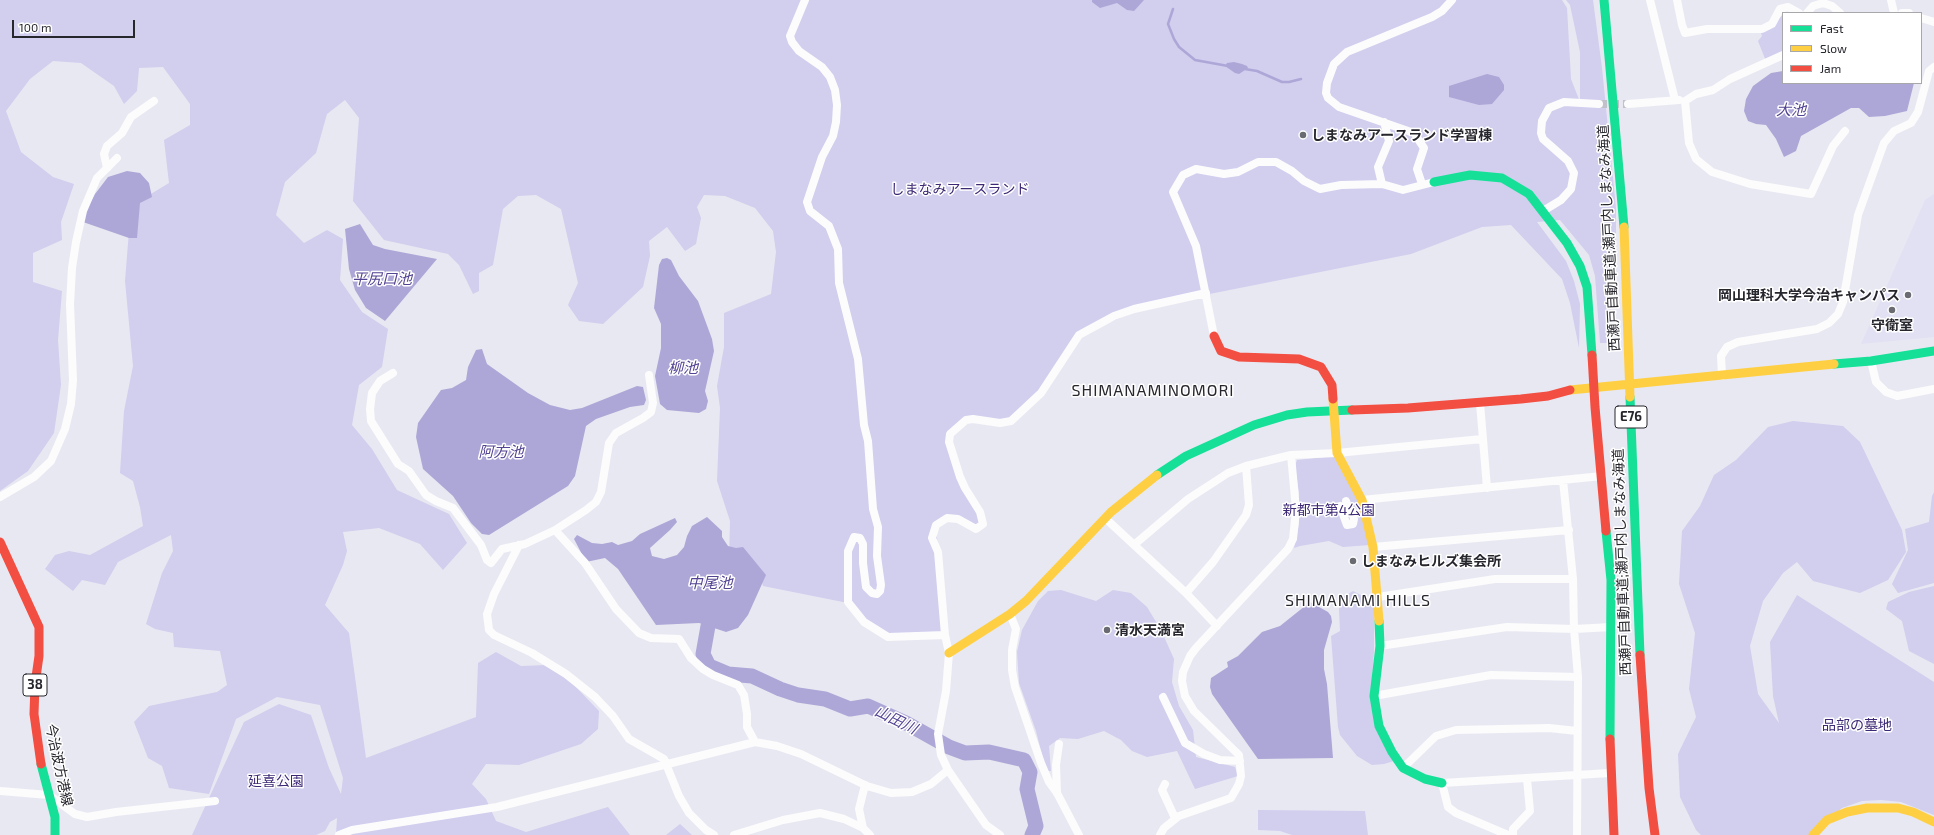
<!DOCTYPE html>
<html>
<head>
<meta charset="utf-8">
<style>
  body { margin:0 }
  #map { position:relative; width:1934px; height:835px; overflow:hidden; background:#e8e8f2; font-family:"Exo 2",sans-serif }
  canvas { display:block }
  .legend { position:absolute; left:1782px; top:12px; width:140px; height:72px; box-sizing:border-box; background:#fff; border:1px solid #a8a8ab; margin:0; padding:5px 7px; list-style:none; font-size:12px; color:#26262d }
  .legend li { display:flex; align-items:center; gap:8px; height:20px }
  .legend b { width:20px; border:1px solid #a8a8ab }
  .scale { position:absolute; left:12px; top:20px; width:123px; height:18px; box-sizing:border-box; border:2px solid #26262d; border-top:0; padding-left:5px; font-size:12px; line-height:14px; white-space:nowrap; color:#26262d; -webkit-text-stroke:3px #fff; paint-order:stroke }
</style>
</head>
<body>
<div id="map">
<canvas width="1934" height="835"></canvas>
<ul class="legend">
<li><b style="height:5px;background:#16e098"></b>Fast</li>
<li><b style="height:5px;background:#ffcf43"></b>Slow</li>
<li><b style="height:5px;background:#f24e42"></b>Jam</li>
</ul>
<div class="scale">100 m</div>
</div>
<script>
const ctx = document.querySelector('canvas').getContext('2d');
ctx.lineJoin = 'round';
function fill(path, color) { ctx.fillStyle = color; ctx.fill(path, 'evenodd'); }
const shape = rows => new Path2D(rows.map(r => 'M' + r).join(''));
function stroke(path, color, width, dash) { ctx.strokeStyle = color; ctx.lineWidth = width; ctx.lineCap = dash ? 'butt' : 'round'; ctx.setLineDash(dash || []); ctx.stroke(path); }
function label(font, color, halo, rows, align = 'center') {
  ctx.font = font + ' "Exo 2","Noto Sans JP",sans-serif'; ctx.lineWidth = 3; ctx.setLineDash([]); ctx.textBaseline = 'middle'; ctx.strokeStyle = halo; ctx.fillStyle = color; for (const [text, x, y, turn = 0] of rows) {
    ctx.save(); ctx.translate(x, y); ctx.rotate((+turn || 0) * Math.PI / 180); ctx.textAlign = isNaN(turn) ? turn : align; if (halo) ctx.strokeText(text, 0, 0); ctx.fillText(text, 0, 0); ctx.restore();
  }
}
fill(shape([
  [1934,194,1934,337,1861,344,1925,200]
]), '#e2e1f4');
fill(shape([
  [0,0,1562,0,1567,8,1571,79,1580,102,1580,52,1570,5,1566,0,1593,0,1602,68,1616,208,1616,257,1609,274,1607,343,1600,343,1595,276,1589,255,1560,220,1537,222,1566,261,1574,281,1580,304,1579,348,1570,303,1562,279,1511,225,1482,227,1411,254,1149,306,1079,335,1034,399,1011,421,973,419,950,434,955,460,983,524,976,529,958,519,936,525,945,635,888,637,864,622,848,603,763,586,760,576,729,561,730,521,717,481,720,408,717,386,724,347,724,313,771,294,776,252,773,231,755,208,725,196,704,195,697,207,701,218,696,244,685,251,667,227,649,241,650,256,643,287,603,324,579,321,568,305,578,283,561,209,536,195,518,196,503,209,493,265,479,273,479,291,473,294,459,265,448,254,384,240,353,201,359,118,345,100,327,114,316,153,285,182,276,215,304,243,327,230,343,239,340,280,362,312,388,329,382,367,359,385,352,425,372,449,397,490,449,514,467,543,443,570,420,544,379,528,343,532,347,551,343,565,325,605,349,633,366,758,476,717,478,663,496,652,521,666,548,665,572,683,599,711,598,729,581,744,519,765,486,764,472,784,486,799,496,821,526,832,608,807,630,835,336,835,337,818,330,822,325,831,316,835,192,835,244,722,279,704,311,715,329,768,341,794,343,778,320,705,277,697,236,719,209,794,169,788,162,766,148,758,134,722,149,706,217,692,227,685,220,651,174,647,173,633,155,629,146,624,162,573,173,551,171,535,118,562,105,585,82,580,73,591,45,569,55,555,69,551,90,555,143,526,140,507,133,481,120,473,124,411,133,366,125,281,131,206,169,183,164,140,190,125,190,104,163,67,139,68,137,91,124,104,114,86,81,63,53,61,30,79,6,111,21,152,53,177,74,184,61,222,62,240,33,253,33,282,62,291,58,340,61,385,54,433,28,471,0,491],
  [1783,15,1783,53,1766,61,1758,41,1762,36,1761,33],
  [1793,421,1843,426,1860,442,1902,530,1906,552,1888,580,1860,593,1813,581,1797,562,1783,573,1763,601,1750,646,1758,694,1779,723,1773,696,1770,642,1797,595,1934,682,1934,815,1901,802,1881,800,1862,801,1842,808,1809,835,1701,835,1696,830,1680,797,1678,754,1696,717,1689,689,1695,633,1679,584,1682,531,1700,506,1714,475,1736,460,1768,427],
  [1336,456,1359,501,1370,545,1343,547,1329,541,1300,546,1294,548,1299,524,1299,493,1295,466,1297,460],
  [1934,492,1934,583,1898,593,1892,584,1908,550,1905,529,1929,522,1932,496],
  [1934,586,1934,664,1909,651,1902,621,1886,609,1888,602,1909,592],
  [1061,590,1096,601,1113,590,1131,593,1147,607,1161,630,1174,659,1172,682,1179,706,1193,730,1196,757,1235,767,1238,776,1195,789,1177,751,1147,757,1132,751,1121,740,1104,731,1078,739,1060,738,1049,746,1051,771,1046,771,1036,731,1019,683,1017,652,1022,630,1038,601,1048,591],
  [1353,591,1374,602,1374,651,1371,695,1394,761,1384,764,1372,765,1357,756,1340,735,1338,727,1331,636,1340,631,1339,609,1341,598],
  [1258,810,1365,811,1368,835,1292,835,1280,831,1258,830],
  [680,824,692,835,666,835]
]), '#d1ceee');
fill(shape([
  [1092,0,1144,0,1134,11,1127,10,1117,3,1100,8,1092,2],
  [1234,62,1242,64,1247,66,1248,68,1239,74,1235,73,1225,66,1227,63],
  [1783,71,1783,83,1914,83,1907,111,1885,116,1869,117,1859,108,1851,108,1801,136,1796,151,1784,157,1776,139,1766,125,1756,124,1748,121,1744,111,1746,99,1753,86,1771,73],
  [1487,74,1499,77,1504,85,1504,90,1492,104,1479,105,1449,97,1449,86],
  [127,171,140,173,149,183,152,197,140,203,137,238,129,238,83,222,83,217,95,194,108,177],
  [360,224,373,245,385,249,437,259,385,321,366,308,355,290,349,269,345,229],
  [667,258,671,260,679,276,698,301,712,339,714,351,705,391,708,401,706,409,699,413,667,410,660,404,655,376,661,348,661,324,654,308,659,265,662,259],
  [482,349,487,364,528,393,550,405,570,410,582,408,637,386,643,387,646,400,644,405,630,407,596,419,586,426,575,476,568,486,489,535,482,534,471,523,453,496,423,469,416,437,418,423,441,390,452,388,466,380,468,367,476,350],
  [707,517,722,531,722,537,728,546,736,548,743,547,766,575,748,615,738,628,726,632,699,623,656,625,618,569,605,558,586,562,574,539,577,535,592,543,602,544,612,542,618,545,632,541,640,534,675,518,677,522,670,530,650,548,652,556,664,559,677,555,684,547,687,536,692,526],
  [1310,602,1328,612,1331,616,1332,622,1324,650,1324,669,1327,684,1333,758,1258,759,1212,694,1210,687,1211,678,1228,667,1227,662,1238,656,1262,632,1280,626]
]), '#ada7d7');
stroke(shape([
  [1173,9,1168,24,1174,39,1179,47,1195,60,1228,66],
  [1245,69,1257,71,1282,82,1289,82,1301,79]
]), '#ada7d7', 2.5);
stroke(shape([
  [708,626,703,654,709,666,728,674,752,676,780,689,798,695,825,699,850,709,868,706,906,723,949,747,965,753,989,752,1024,760,1030,772,1027,789,1036,826,1032,835]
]), '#ada7d7', 15);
stroke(shape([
  [1599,104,1628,104]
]), '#c1c1cb', 8, [8, 4]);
stroke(shape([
  [805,0,790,36,792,42,799,51,822,67,830,77,835,90,837,105,836,122,833,136,822,157,807,202,810,211,829,226,838,249,839,283,858,359,864,425,868,441,873,509,878,527,877,556,881,585,880,591,877,594,872,593,866,587,863,563,863,544,860,538,854,537,848,551,848,602,864,622,888,637,945,635],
  [1650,0,1675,100],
  [1677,0,1682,25,1685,33,1707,29,1762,29,1772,24,1780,9,1788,7,1799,13],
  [1891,0,1894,13],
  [1807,13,1813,6,1823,3,1832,6,1840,13],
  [1902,13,1909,13],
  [1921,18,1934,22],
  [1783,55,1730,79,1713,90,1696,94,1685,101,1689,143,1696,159,1712,172,1750,184,1811,194,1833,146,1845,131],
  [1628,104,1679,100],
  [107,168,104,154,107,146,122,133,131,117,154,101],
  [1382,184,1378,167,1389,141,1384,122],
  [1422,184,1417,169,1424,148,1414,133,1339,107,1328,98,1326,93,1327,83,1334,64,1347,52,1432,17,1442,11,1452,0],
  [1543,211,1561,200,1571,189,1574,173,1568,161,1543,139,1541,133,1542,121,1549,108,1564,102,1599,104],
  [1214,336,1196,246,1173,192,1183,175,1196,169,1224,174,1238,172,1258,162,1276,162,1292,171,1304,181,1320,189,1341,185,1382,184,1403,190,1434,182],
  [1871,361,1876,382,1886,392,1897,396,1934,389],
  [393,373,380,381,372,393,370,409,371,421,398,464,409,471,426,495,436,501,453,508,481,545,487,560,491,563,502,549,525,544,555,530,585,563,616,609,639,633,651,638,679,639,691,658,703,669,713,675,738,685,744,695,747,714,747,727,755,742],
  [1722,376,1721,356,1727,347,1738,342,1817,329,1829,323,1838,314,1843,302,1858,215,1884,143,1894,131,1911,123,1918,112,1929,71,1934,67],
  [1480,403,1487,488],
  [1563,480,1573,579,1574,629,1578,677,1577,835],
  [0,497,34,477,51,461,65,429,71,404,73,380,70,304,72,268,76,242,83,211,97,178,117,158],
  [1362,500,1602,476],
  [1340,506,1347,525,1353,524,1354,519,1352,511,1349,510,1346,501],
  [1105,518,1186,593,1217,626],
  [555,530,586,510,596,502,601,492,609,443,616,433,643,418,651,412,653,403,649,375],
  [1135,544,1188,499,1228,473,1246,466,1291,455],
  [519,545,494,594,487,614,489,630,494,635,532,653,566,674,595,697,613,716,629,739,664,759,679,796,689,813,706,830,714,835],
  [1373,547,1569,530],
  [1186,593,1213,562,1246,515,1249,505,1246,466],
  [1378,597,1495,579,1573,579],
  [1010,614,1016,629,1012,650,1012,670,1015,687,1041,763,1049,782,1057,793,1079,835],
  [1380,646,1507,627,1574,629,1612,627],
  [1374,696,1491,675,1578,677],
  [1163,697,1185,743,1204,754,1220,760,1240,761],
  [1403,768,1436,736,1456,730,1549,728,1577,731],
  [1165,784,1162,790,1175,818],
  [865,785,859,809,863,828,870,835],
  [0,791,49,795,75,814,87,817,116,812,215,801],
  [1057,793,1056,765,1059,744],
  [339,835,352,830,497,807,755,742,777,746,801,754,867,786,891,793,912,792,931,784,948,770],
  [734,835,783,820,820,813,844,819,863,828],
  [1000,835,986,825,948,770,941,755,938,734,946,691,949,653,945,635,938,552,932,538,936,525,947,518,958,519,976,529,983,524,980,512,965,488,960,477,949,442,950,434,966,420,973,419,1000,423,1011,421,1041,393,1079,335,1114,316,1134,309,1206,293],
  [1160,835,1164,828,1179,816,1231,798,1239,784,1241,776,1239,755,1194,711,1185,696,1182,681,1183,672,1190,656,1196,648,1288,549,1293,539,1296,510,1291,455,1337,453,1482,439],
  [1508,835,1456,813,1448,807,1442,783,1610,773],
  [1513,835,1513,829,1530,811,1527,779]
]), '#fcfcfd', 8);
stroke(shape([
  [1604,0,1624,227],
  [1434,182,1470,175,1502,178,1529,194,1567,243,1580,266,1587,287,1592,355],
  [1834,364,1871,361,1934,351],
  [1630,397,1640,655],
  [1157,475,1186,456,1254,425,1287,415,1307,412,1352,410],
  [1606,531,1611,580,1610,739],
  [1379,621,1380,646,1374,696,1379,726,1392,752,1403,768,1425,779,1442,783],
  [41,764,55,817,55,835]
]), '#16e098', 9);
stroke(shape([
  [1624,227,1630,397],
  [1570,390,1834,364],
  [1333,399,1337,453,1362,500,1373,547,1379,621],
  [949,653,1010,614,1026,601,1111,512,1157,475],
  [1813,835,1827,820,1847,812,1867,808,1898,808,1913,812,1934,822]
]), '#ffcf43', 9);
stroke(shape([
  [1214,336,1221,351,1239,357,1299,359,1321,367,1332,385,1333,399],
  [1592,355,1595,407,1606,531],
  [1352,410,1408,408,1521,399,1548,396,1570,390],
  [0,542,39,627,39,656,35,684,34,714,41,764],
  [1640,655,1649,788,1655,835],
  [1610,739,1614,835]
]), '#f24e42', 9);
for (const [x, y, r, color] of [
  [1303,135,4,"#6a6a72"],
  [1908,295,4,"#6a6a72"],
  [1892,310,4,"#6a6a72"],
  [1353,561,4,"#6a6a72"],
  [1107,630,4,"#6a6a72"]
]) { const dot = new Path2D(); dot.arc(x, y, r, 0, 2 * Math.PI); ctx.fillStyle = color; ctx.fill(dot); stroke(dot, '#fff', 1.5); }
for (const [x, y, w] of [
  [1631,417,32],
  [35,685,24]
]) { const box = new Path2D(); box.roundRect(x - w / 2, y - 11, w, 22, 3); ctx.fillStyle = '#fff'; ctx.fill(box); stroke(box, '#26262d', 1); }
label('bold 13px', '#26262d', null, [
  ["E76",1631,417],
  ["38",35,685]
]);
label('bold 14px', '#26262d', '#fff', [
  ["しまなみアースランド学習棟",1311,135],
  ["岡山理科大学今治キャンパス",1900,295,"right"],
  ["守衛室",1892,325,"center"],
  ["しまなみヒルズ集会所",1361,561],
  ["清水天満宮",1115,630]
], 'left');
label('14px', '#3c2875', '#fff', [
  ["しまなみアースランド",960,189],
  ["新都市第4公園",1329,510],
  ["品部の墓地",1857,725],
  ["延喜公園",276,781]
]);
label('14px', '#26262d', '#fff', [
  ["西瀬戸自動車道;瀬戸内しまなみ海道",1609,238,-93],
  ["西瀬戸自動車道;瀬戸内しまなみ海道",1622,562,-92],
  ["今治波方港線",59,765,78]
]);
label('italic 15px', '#544393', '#fff', [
  ["大池",1791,110],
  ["平尻口池",382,279],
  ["柳池",683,368],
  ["阿方池",501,452],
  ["中尾池",710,583],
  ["山田川",896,720,26]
]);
ctx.letterSpacing = '1px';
label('16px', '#26262d', '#fff', [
  ["SHIMANAMINOMORI",1153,391],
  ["SHIMANAMI HILLS",1358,601]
]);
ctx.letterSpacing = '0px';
</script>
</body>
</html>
